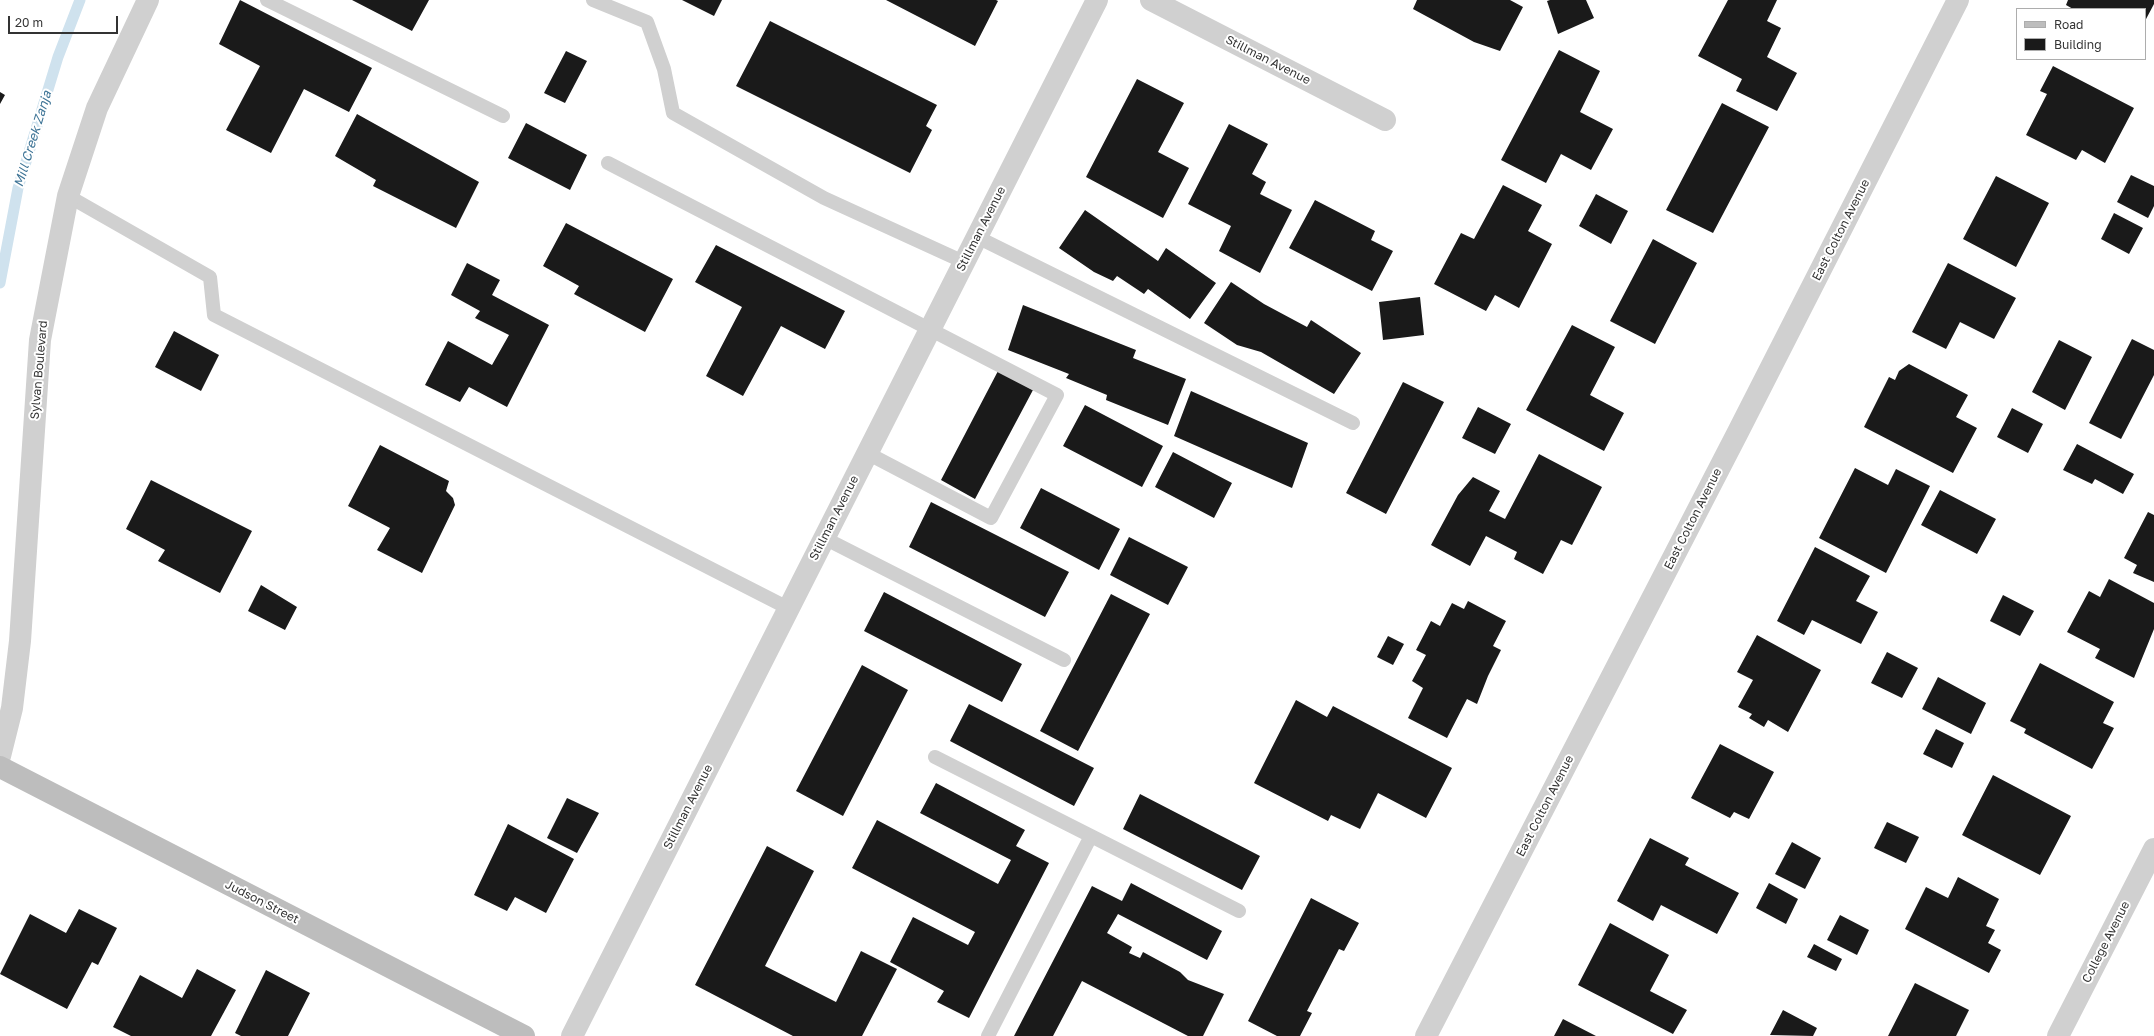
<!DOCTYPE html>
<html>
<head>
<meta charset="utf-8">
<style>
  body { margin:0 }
  #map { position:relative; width:2154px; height:1036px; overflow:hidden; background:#fff; font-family:"Golos Text",sans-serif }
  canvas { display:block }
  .legend { position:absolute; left:2016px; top:8px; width:130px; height:52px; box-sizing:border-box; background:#fff; border:1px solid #adadad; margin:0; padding:5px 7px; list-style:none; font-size:12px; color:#333 }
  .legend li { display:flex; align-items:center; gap:8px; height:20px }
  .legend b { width:20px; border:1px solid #adadad }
  .scale { position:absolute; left:8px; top:16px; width:110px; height:18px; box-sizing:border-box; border:2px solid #333; border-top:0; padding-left:5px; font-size:12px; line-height:14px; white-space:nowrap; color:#333; -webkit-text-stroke:3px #fff; paint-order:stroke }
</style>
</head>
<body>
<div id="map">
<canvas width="2154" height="1036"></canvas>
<ul class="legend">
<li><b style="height:5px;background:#bdbdbd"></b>Road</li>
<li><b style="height:11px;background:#1a1a1a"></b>Building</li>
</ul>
<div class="scale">20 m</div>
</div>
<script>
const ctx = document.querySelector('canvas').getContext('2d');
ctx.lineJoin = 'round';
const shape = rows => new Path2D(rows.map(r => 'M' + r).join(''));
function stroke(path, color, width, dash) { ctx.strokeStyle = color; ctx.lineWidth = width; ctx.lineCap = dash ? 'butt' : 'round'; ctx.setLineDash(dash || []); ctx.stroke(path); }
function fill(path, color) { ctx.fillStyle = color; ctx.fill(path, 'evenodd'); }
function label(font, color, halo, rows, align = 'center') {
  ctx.font = font + ' "Golos Text",sans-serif'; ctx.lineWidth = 4; ctx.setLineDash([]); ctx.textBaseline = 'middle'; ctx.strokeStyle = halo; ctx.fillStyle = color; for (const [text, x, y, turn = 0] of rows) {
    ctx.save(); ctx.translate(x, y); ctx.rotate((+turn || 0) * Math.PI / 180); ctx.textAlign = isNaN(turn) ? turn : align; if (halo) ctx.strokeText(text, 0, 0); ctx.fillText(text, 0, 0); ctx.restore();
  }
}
stroke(shape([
  [0,283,18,188,58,57,80,0]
]), '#cfe2ee', 11);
fill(shape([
  [240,0,372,68,349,112,304,89,271,153,226,130,260,66,219,44],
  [352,0,429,0,412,31],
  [682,0,722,0,714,16],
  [886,0,996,0,998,1,975,46],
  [1417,0,1510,0,1523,7,1500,51,1474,42,1413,9],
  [1550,0,1586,0,1594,18,1558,34,1547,1],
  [1728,0,1777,0,1767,21,1781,28,1767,57,1797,73,1777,111,1736,91,1742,79,1698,56],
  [2068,0,2154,0,2154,4,2145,21,2145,9,2073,9,2066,5],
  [770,21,937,105,926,126,932,130,910,173,736,86],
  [1559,50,1600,71,1580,112,1613,129,1591,170,1561,154,1546,183,1501,160],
  [566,51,587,61,565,103,544,93],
  [2053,66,2134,108,2105,163,2082,150,2076,160,2026,135,2047,94,2040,91],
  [1137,79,1184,103,1158,152,1189,168,1163,218,1086,177],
  [0,92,5,95,0,104],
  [1722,103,1769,127,1713,233,1666,210],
  [357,114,479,182,456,228,373,186,376,180,335,156],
  [526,123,587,155,570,190,508,158],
  [1229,124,1268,144,1252,174,1266,182,1260,194,1292,210,1260,273,1219,251,1231,226,1188,204],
  [2131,175,2154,186,2154,206,2148,218,2117,202],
  [1996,176,2049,203,2016,267,1963,239],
  [1503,185,1542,205,1528,231,1552,244,1519,308,1495,295,1486,311,1434,284,1461,233,1474,239],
  [1596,194,1628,211,1611,244,1579,226],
  [1315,200,1375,231,1371,240,1393,251,1372,291,1289,248],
  [1085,210,1158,261,1166,248,1216,283,1190,319,1148,289,1144,294,1117,276,1113,281,1094,272,1059,248],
  [2114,213,2143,228,2129,254,2101,239],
  [566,223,673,279,645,332,574,294,579,286,543,266],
  [1653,239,1697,263,1655,344,1610,321],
  [716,245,845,311,825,349,781,326,743,396,706,376,742,307,695,282],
  [467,263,500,280,492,295,549,325,507,407,469,387,460,402,425,385,448,341,492,365,509,335,475,318,480,311,451,295],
  [1948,263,2016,298,1994,339,1960,322,1946,349,1912,332],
  [1231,282,1264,304,1307,327,1311,320,1361,353,1334,394,1261,352,1237,345,1204,323],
  [1420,297,1424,335,1383,340,1379,302],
  [1023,305,1136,350,1133,358,1186,379,1168,425,1106,400,1107,395,1066,378,1069,374,1008,350],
  [1572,325,1615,347,1590,395,1624,413,1604,451,1526,410],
  [174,331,219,355,201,391,155,367],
  [2132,339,2154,350,2154,375,2121,439,2089,423],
  [2059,340,2092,357,2065,410,2032,392],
  [1909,364,1968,395,1956,417,1977,428,1953,473,1864,427,1889,377,1895,380,1899,371],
  [998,371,1033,390,975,499,941,480],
  [1403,382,1444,402,1386,514,1346,493],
  [1191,391,1308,443,1292,488,1174,436],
  [1085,405,1163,446,1142,487,1063,446],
  [1478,407,1511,424,1495,454,1462,438],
  [2012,408,2043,424,2028,453,1997,437],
  [2077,444,2134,474,2123,494,2095,479,2092,484,2063,470],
  [380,445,449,481,446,491,453,498,455,505,422,573,377,550,390,528,348,506],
  [1173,452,1232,483,1214,518,1155,487],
  [1539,454,1602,487,1572,545,1561,540,1543,574,1514,559,1517,552,1486,536,1470,566,1431,545,1458,495,1473,477,1500,491,1489,511,1505,519],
  [1855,468,1888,485,1896,469,1930,486,1886,573,1819,538],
  [151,480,252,531,220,593,158,561,165,550,126,529],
  [1041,488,1120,529,1099,570,1020,528],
  [1940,490,1996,519,1977,554,1921,525],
  [931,502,1069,572,1045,617,909,547],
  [2148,512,2154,515,2154,582,2133,573,2137,565,2124,558],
  [1129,537,1188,567,1168,605,1110,575],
  [1815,547,1870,576,1856,601,1878,612,1861,644,1812,620,1804,635,1777,621],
  [2109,579,2154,603,2154,629,2134,678,2095,658,2100,649,2067,632,2089,591,2100,597],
  [261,585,297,607,285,630,248,611],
  [884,592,1022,664,1002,702,864,631],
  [1111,594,1150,614,1078,751,1040,731],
  [2003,595,2034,611,2020,636,1990,621],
  [1468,601,1506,621,1493,646,1501,650,1488,676,1477,704,1467,699,1447,738,1408,718,1423,688,1412,681,1426,655,1416,650,1431,621,1440,626,1452,603,1464,609],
  [1757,635,1821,670,1788,732,1768,720,1764,727,1749,718,1752,714,1738,707,1753,680,1737,672],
  [1388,636,1404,644,1393,665,1377,657],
  [1887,652,1918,668,1902,698,1871,683],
  [2040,663,2114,702,2103,723,2114,728,2092,769,2024,733,2026,729,2010,721],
  [862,665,908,690,843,816,796,791],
  [1938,677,1986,703,1971,734,1922,709],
  [1296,700,1327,717,1333,706,1452,768,1426,818,1378,793,1360,829,1331,815,1328,821,1254,783],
  [969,704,1094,768,1074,806,950,741],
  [1936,729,1964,743,1952,768,1923,754],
  [1720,744,1774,772,1749,819,1734,812,1730,818,1691,798],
  [1993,775,2071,816,2040,875,1962,835],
  [936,783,1025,830,1016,846,1049,863,969,1018,937,1002,944,991,890,962,913,917,968,945,975,932,852,868,877,820,998,884,1011,860,920,813],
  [1140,794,1260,856,1242,890,1123,829],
  [567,798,599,813,577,853,547,838],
  [1887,822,1919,837,1906,863,1874,848],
  [508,824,574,859,546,913,515,897,507,911,474,895],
  [1650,838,1689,858,1685,865,1739,893,1717,934,1661,905,1653,921,1617,901],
  [1792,842,1821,858,1805,889,1775,874],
  [767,846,814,871,765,966,836,1002,861,951,897,969,862,1036,793,1036,695,985],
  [1958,877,1999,899,1986,926,1995,930,1988,943,2001,950,1989,973,1905,929,1926,887,1948,898],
  [1131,883,1222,931,1207,960,1118,914,1107,933,1132,947,1129,953,1140,958,1143,952,1180,972,1188,980,1224,994,1203,1036,1188,1036,1082,981,1053,1036,1014,1036,1092,886,1122,901],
  [1769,883,1798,899,1786,924,1756,908],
  [1311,898,1359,923,1344,951,1339,949,1307,1011,1312,1013,1300,1036,1277,1036,1248,1021],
  [79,909,117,928,98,965,92,962,67,1009,0,974,30,914,66,933],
  [1840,915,1869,930,1857,955,1827,940],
  [1610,923,1669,955,1650,991,1687,1010,1673,1034,1578,985],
  [1814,944,1842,959,1836,971,1807,957],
  [197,969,236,990,211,1036,131,1036,113,1027,140,975,182,998],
  [266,970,310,993,288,1036,241,1036,235,1033],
  [1915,983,1969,1010,1956,1036,1888,1036],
  [1783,1010,1817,1028,1813,1036,1770,1035],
  [1563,1019,1596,1036,1554,1036]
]), '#1a1a1a');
stroke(shape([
  [267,0,503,116],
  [593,0,647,22,664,69,673,113,824,198,964,262],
  [608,163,1057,395,991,518,867,453],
  [68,196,210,277,214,315,788,608],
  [977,237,1353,423],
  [824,538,1064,660],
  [935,757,1091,836],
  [988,1036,1091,836,1239,911]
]), '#d0d0d0', 14);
stroke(shape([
  [1151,0,1385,120],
  [0,756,12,708,20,641,40,340,68,196,97,108,148,0],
  [572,1036,1097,0],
  [2058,1036,2154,849]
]), '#d0d0d0', 22);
stroke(shape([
  [1426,1036,1738,432,1958,0]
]), '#d0d0d0', 22);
stroke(shape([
  [0,767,524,1036]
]), '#bdbdbd', 22);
label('12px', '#333', '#fff', [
  ["Stillman Avenue",1268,60,27],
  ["Stillman Avenue",981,229,-63],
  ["East Colton Avenue",1841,230,-63],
  ["Sylvan Boulevard",39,370,-85],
  ["Stillman Avenue",834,518,-63],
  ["East Colton Avenue",1693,519,-63],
  ["East Colton Avenue",1545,806,-63],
  ["Stillman Avenue",688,807,-63],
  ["Judson Street",262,902,27],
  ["College Avenue",2106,942,-63]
]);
label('italic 13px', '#3f7597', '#fff', [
  ["Mill Creek Zanja",33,139,-73]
]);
</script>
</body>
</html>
